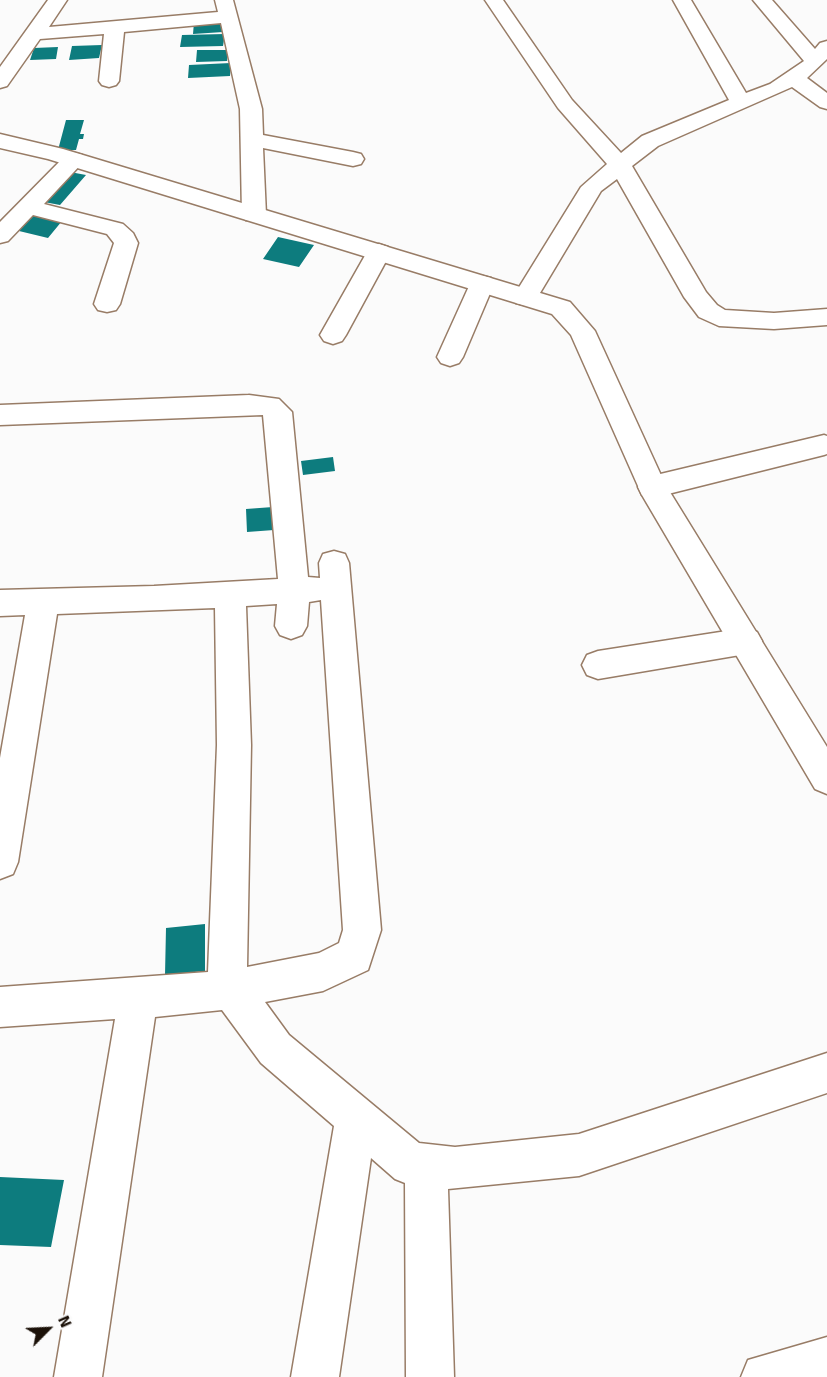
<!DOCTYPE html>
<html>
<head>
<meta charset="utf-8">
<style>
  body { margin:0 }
  #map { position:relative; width:827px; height:1377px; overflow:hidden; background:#fbfbfb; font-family:Signika,sans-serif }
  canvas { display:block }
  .north { position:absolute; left:18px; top:1299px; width:60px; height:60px; -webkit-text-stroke:4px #fbfbfb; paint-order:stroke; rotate:66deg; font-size:16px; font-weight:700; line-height:24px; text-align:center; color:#1b1108 }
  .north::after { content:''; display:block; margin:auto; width:21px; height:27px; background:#1b1108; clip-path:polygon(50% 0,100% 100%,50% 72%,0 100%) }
</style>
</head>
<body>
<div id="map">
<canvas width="827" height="1377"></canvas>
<div class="north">N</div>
</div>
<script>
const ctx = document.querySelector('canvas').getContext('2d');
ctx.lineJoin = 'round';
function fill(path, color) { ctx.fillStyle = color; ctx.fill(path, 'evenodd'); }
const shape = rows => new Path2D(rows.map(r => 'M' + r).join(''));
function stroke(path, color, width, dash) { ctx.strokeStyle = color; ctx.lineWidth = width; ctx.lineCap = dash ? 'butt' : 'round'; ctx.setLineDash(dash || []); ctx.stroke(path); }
fill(shape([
  [223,20,223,32,193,34,194,22],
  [225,34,223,46,180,47,182,35],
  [102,45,99,58,69,60,72,46],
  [58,47,56,59,30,60,34,48],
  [197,50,228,50,227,61,196,62],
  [231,63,230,76,188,78,189,65],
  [66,120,84,120,80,134,84,134,83,139,79,139,76,150,58,150],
  [70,172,86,175,60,205,44,202],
  [31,214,62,221,48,238,19,231,22,227,16,226],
  [278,237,314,245,299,267,263,259],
  [333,457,335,471,303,475,301,461],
  [273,507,274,530,247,532,246,509],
  [205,924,205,971,165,975,166,928],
  [0,1177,64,1180,51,1247,0,1245]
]), '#0d7c7e');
const minor = shape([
  [48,0,67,0,49,27,218,12,215,0,233,0,262,109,263,135,353,152,361,154,364,159,361,164,353,166,263,148,266,215,262,220,246,220,242,215,240,109,221,23,124,32,119,81,116,85,109,87,102,85,99,81,104,34,40,39,7,86,0,88,0,67,48,0],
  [485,0,503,0,572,100,621,153,642,136,729,100,673,0,691,0,746,93,770,84,804,61,753,0,772,0,815,49,820,43,827,41,827,59,807,78,827,93,827,109,820,107,792,87,658,146,632,166,706,292,717,305,725,310,774,313,827,309,827,325,774,329,719,326,699,317,684,297,617,179,601,191,534,303,525,305,516,303,513,297,581,187,607,164,558,108,485,0],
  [74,153,82,155,85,160,44,204,123,224,133,233,138,243,120,304,116,310,107,312,98,310,94,304,114,243,107,234,33,215,8,241,0,243,0,222,66,155,74,153],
  [379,244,388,247,391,252,346,335,342,341,333,344,324,341,320,335,367,252,370,247,379,244],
  [482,276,491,278,494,284,463,357,459,363,450,366,441,363,437,357,470,284,473,278,482,276],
  [249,395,279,399,292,412,308,577,320,578,319,563,323,554,334,551,345,554,349,563,381,930,368,970,323,991,265,1002,289,1035,419,1143,455,1147,579,1134,827,1053,827,1093,579,1176,448,1189,454,1377,406,1377,405,1183,395,1179,371,1158,339,1377,291,1377,334,1126,261,1063,222,1010,155,1017,102,1377,54,1377,115,1019,0,1027,0,987,208,972,217,745,215,608,57,614,18,862,13,874,0,879,0,758,25,615,0,616,0,590,154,586,278,579,263,415,0,425,0,405,249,395],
  [321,600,343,930,339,943,319,953,247,967,251,745,246,606,277,604,275,626,280,635,291,639,302,635,307,626,309,602,321,600],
  [824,435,827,436,827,454,824,455,652,498,642,495,638,487,642,479,652,476,824,435],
  [746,628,757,632,762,641,757,650,746,654,598,679,587,675,582,665,587,655,598,651,746,628],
  [827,1337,827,1377,741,1377,748,1360,827,1337]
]);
const tertiary = shape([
  [0,134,63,149,570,302,595,331,665,484,827,747,827,794,815,789,642,495,571,335,552,314,48,159,0,148,0,134]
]);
stroke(minor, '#987c66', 3);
stroke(tertiary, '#987c66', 3);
fill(minor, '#fff');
fill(tertiary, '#fff');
</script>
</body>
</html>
